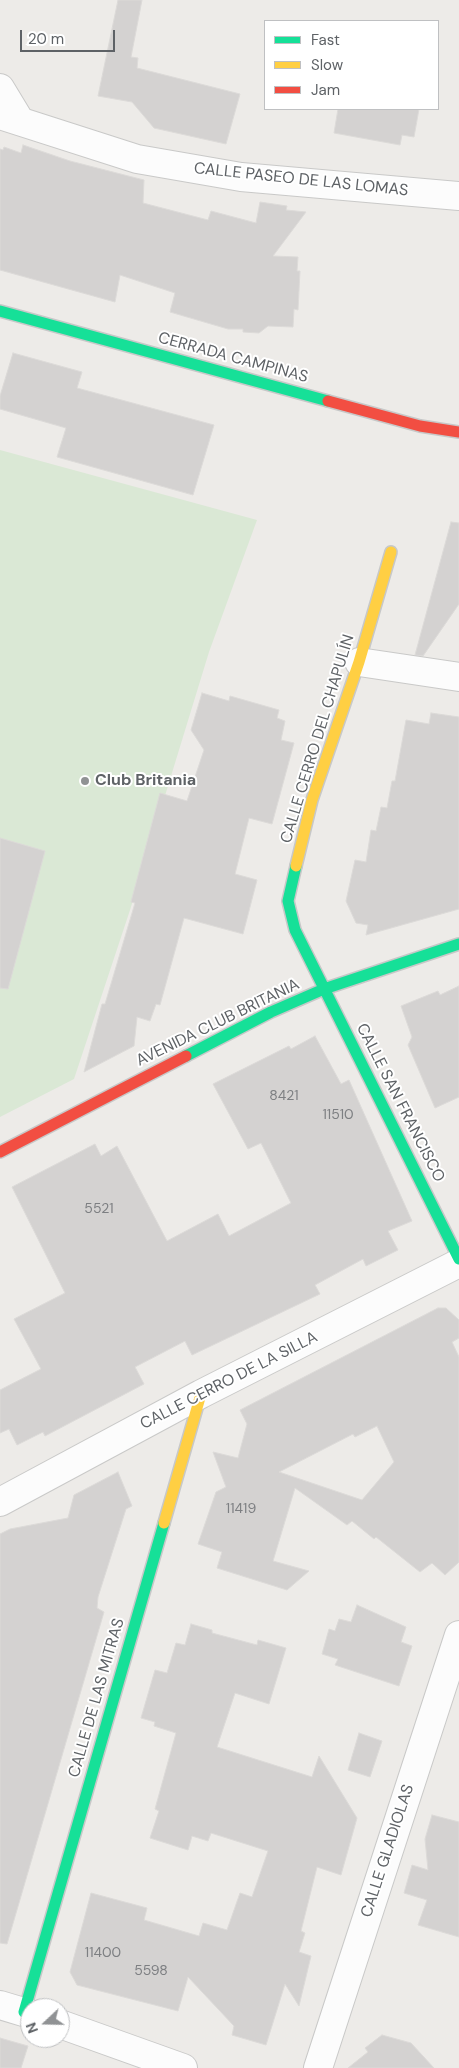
<!DOCTYPE html>
<html>
<head>
<meta charset="utf-8">
<style>
  body { margin:0 }
  #map { position:relative; width:459px; height:2068px; overflow:hidden; background:#edebe8; font-family:"DM Sans",sans-serif }
  canvas { display:block }
  .legend { position:absolute; left:264px; top:20px; width:175px; height:90px; box-sizing:border-box; background:#fff; border:1px solid #bfc0c2; margin:0; padding:6px 9px; list-style:none; font-size:15px; color:#5e6266 }
  .legend li { display:flex; align-items:center; gap:10px; height:25px }
  .legend b { width:25px; border:1px solid #bfc0c2 }
  .north { position:absolute; left:20px; top:1998px; width:50px; height:50px; box-sizing:border-box; background:#fff; border:1px solid #bfc0c2; border-radius:50%; rotate:249deg; font-size:14px; font-weight:700; line-height:20px; text-align:center; color:#5e6266 }
  .north::after { content:''; display:block; margin:auto; width:18px; height:22px; background:#909294; clip-path:polygon(50% 0,100% 100%,50% 72%,0 100%) }
  .scale { position:absolute; left:20px; top:30px; width:95px; height:22px; box-sizing:border-box; border:2px solid #5e6266; border-top:0; padding-left:6px; font-size:15px; line-height:18px; white-space:nowrap; color:#5e6266; -webkit-text-stroke:4px #fff; paint-order:stroke }
</style>
</head>
<body>
<div id="map">
<canvas width="459" height="2068"></canvas>
<ul class="legend">
<li><b style="height:6px;background:#16e098"></b>Fast</li>
<li><b style="height:6px;background:#ffcf43"></b>Slow</li>
<li><b style="height:6px;background:#f24e42"></b>Jam</li>
</ul>
<div class="north">N</div>
<div class="scale">20 m</div>
</div>
<script>
const ctx = document.querySelector('canvas').getContext('2d');
ctx.lineJoin = 'round';
function fill(path, color) { ctx.fillStyle = color; ctx.fill(path, 'evenodd'); }
const shape = rows => new Path2D(rows.map(r => 'M' + r).join(''));
function stroke(path, color, width, dash) { ctx.strokeStyle = color; ctx.lineWidth = width; ctx.lineCap = dash ? 'butt' : 'round'; ctx.setLineDash(dash || []); ctx.stroke(path); }
function label(font, color, halo, rows, align = 'center') {
  ctx.font = font + ' "DM Sans",sans-serif'; ctx.lineWidth = 4; ctx.setLineDash([]); ctx.textBaseline = 'middle'; ctx.strokeStyle = halo; ctx.fillStyle = color; for (const [text, x, y, turn = 0] of rows) {
    ctx.save(); ctx.translate(x, y); ctx.rotate((+turn || 0) * Math.PI / 180); ctx.textAlign = isNaN(turn) ? turn : align; if (halo) ctx.strokeText(text, 0, 0); ctx.fillText(text, 0, 0); ctx.restore();
  }
}
fill(shape([
  [0,450,257,520,209,652,130,910,74,1079,0,1117]
]), '#dae8d5');
const building = shape([
  [118,0,142,0,131,57,138,58,137,68,240,94,226,144,154,128,132,102,98,96,118,0],
  [338,109,419,109,414,137,402,135,400,145,334,133,338,109],
  [23,145,70,161,144,180,143,203,208,220,211,211,256,223,260,202,287,206,286,210,306,212,273,256,298,257,297,271,300,271,298,310,294,309,293,327,268,326,259,333,243,332,243,329,228,329,170,312,175,293,120,275,115,302,0,270,0,149,3,150,4,147,21,153,23,145],
  [13,353,82,372,77,388,214,425,193,495,57,457,66,428,0,409,0,396,13,353],
  [451,522,459,523,459,604,423,656,415,655,451,522],
  [202,693,229,701,230,696,279,710,277,718,285,721,281,740,294,743,272,824,249,818,235,874,257,880,243,934,184,918,160,1005,156,1004,150,1021,137,1017,134,1046,84,1072,102,1004,105,1004,135,903,131,902,160,793,187,801,204,750,191,730,202,693],
  [431,713,459,717,459,909,366,935,368,925,356,923,346,901,355,860,366,862,371,830,376,831,381,807,387,808,392,781,395,781,406,720,429,724,431,713],
  [0,838,45,851,8,989,0,988,0,838],
  [459,986,459,1097,435,1108,408,1045,412,1037,401,1006,438,991,440,995,459,986],
  [315,1036,341,1084,349,1080,412,1221,388,1231,398,1250,366,1266,363,1259,315,1285,320,1294,192,1355,185,1341,135,1367,144,1384,45,1436,43,1432,17,1445,9,1429,0,1433,0,1390,41,1369,14,1319,65,1293,12,1187,95,1144,101,1156,117,1146,167,1241,218,1214,229,1236,291,1203,261,1143,248,1149,213,1084,289,1046,291,1049,315,1036],
  [438,1308,446,1308,459,1320,459,1338,452,1342,459,1357,459,1562,445,1575,432,1563,420,1572,376,1537,374,1539,352,1521,347,1525,295,1488,273,1561,309,1571,287,1590,217,1568,222,1552,198,1544,216,1492,226,1487,213,1452,238,1458,247,1424,240,1410,438,1308],
  [377,1426,394,1462,362,1500,279,1472,353,1434,355,1437,377,1426],
  [118,1472,132,1506,126,1509,98,1597,97,1608,104,1612,7,1944,0,1943,0,1534,10,1529,68,1518,74,1495,118,1472],
  [357,1605,406,1627,401,1642,412,1646,399,1686,335,1665,338,1659,322,1654,329,1629,335,1631,339,1619,351,1622,357,1605],
  [191,1624,212,1630,212,1633,257,1645,258,1640,286,1648,269,1704,235,1693,217,1747,312,1777,319,1756,357,1818,341,1875,317,1867,301,1931,305,1933,299,1952,311,1956,299,2006,285,1984,266,2045,232,2035,234,2026,188,1977,178,2011,77,1985,70,1972,91,1893,147,1908,144,1920,199,1936,203,1923,227,1930,240,1893,252,1897,268,1851,211,1833,208,1841,192,1836,188,1850,150,1838,159,1811,155,1809,176,1733,154,1726,155,1722,141,1718,155,1670,167,1673,176,1643,185,1645,191,1624],
  [359,1733,382,1741,370,1777,348,1770,359,1733],
  [432,1815,459,1822,459,1937,418,1925,427,1900,404,1893,412,1865,428,1870,425,1839,432,1815],
  [382,2035,411,2043,434,2068,348,2068,368,2052,365,2048,382,2035],
  [0,2038,28,2046,21,2068,0,2068,0,2038]
]);
fill(building, '#d4d2d1');
stroke(building, '#dcdad8', 1);
const street = shape([
  [0,88,20,121],
  [0,115,137,159,241,177,459,196],
  [359,662,459,677],
  [0,1502,201,1394,459,1263],
  [0,2005,30,2014],
  [60,2024,183,2068],
  [318,2068,459,1635]
]);
const fast = shape([
  [0,311,328,401],
  [296,866,288,901,295,930,459,1259],
  [186,1056,271,1012,324,989,459,944],
  [24,2012,164,1523]
]);
const slow = shape([
  [296,866,312,800,359,662,391,552],
  [164,1523,201,1394]
]);
const jam = shape([
  [328,401,420,426,459,432],
  [0,1152,186,1056]
]);
stroke(street, '#c9c9c8', 30);
stroke(fast, '#c7c8c8', 14);
stroke(slow, '#c7c8c8', 14);
stroke(jam, '#c7c8c8', 14);
stroke(street, '#fcfcfc', 28);
stroke(fast, '#16e098', 11);
stroke(slow, '#ffcf43', 11);
stroke(jam, '#f24e42', 11);
for (const [x, y, r, color] of [
  [85,781,5,"#909294"]
]) { const dot = new Path2D(); dot.arc(x, y, r, 0, 2 * Math.PI); ctx.fillStyle = color; ctx.fill(dot); stroke(dot, '#fff', 2); }
label('14px', '#7d7f82', null, [
  ["8421",284,1096],
  ["11510",338,1115],
  ["5521",99,1209],
  ["11419",241,1509],
  ["11400",103,1953],
  ["5598",151,1971]
]);
label('16px', '#5e6266', '#fff', [
  ["CALLE PASEO DE LAS LOMAS",301,180,6],
  ["CERRADA CAMPINAS",233,358,15],
  ["CALLE CERRO DEL CHAPULÍN",318,739,-73],
  ["AVENIDA CLUB BRITANIA",218,1023,-26],
  ["CALLE SAN FRANCISCO",400,1103,63],
  ["CALLE CERRO DE LA SILLA",229,1381,-27],
  ["CALLE DE LAS MITRAS",97,1698,-74],
  ["CALLE GLADIOLAS",388,1851,-72]
]);
label('bold 16px', '#5e6266', '#fff', [
  ["Club Britania",95,781]
], 'left');
</script>
</body>
</html>
